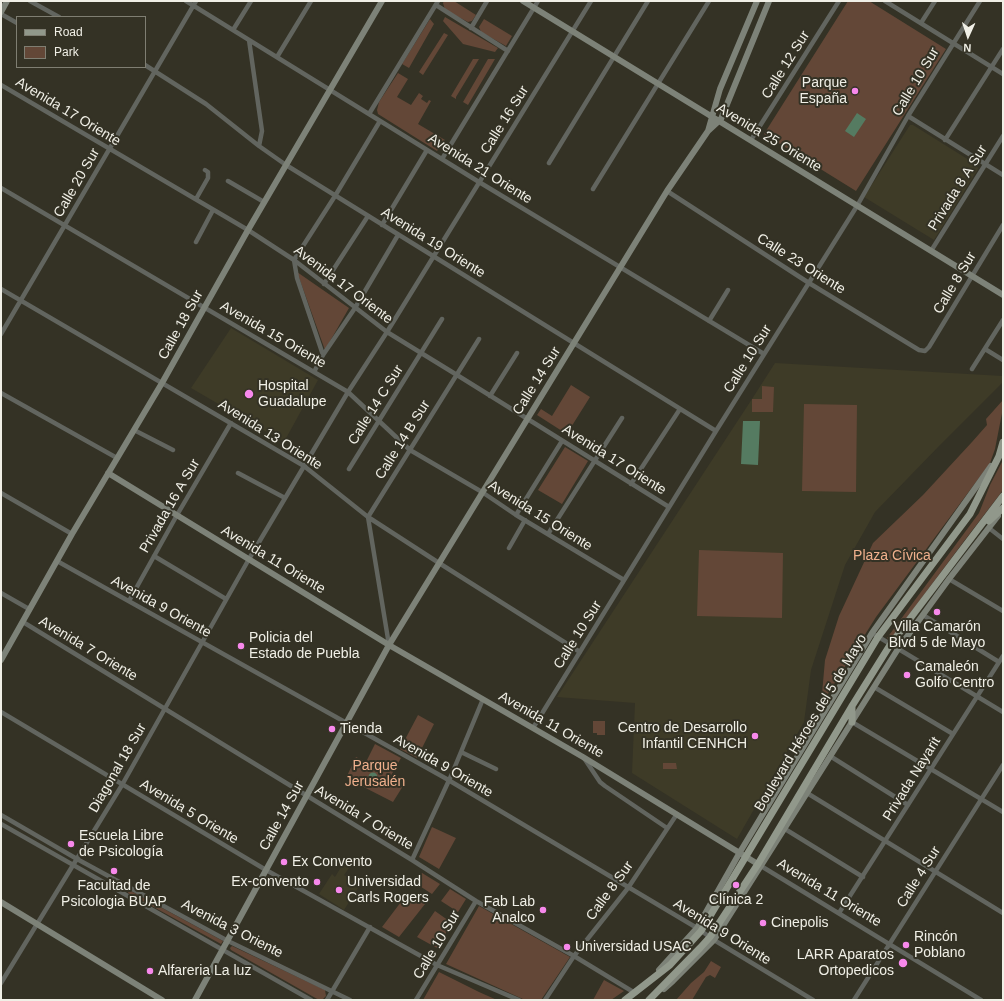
<!DOCTYPE html>
<html>
<head>
<meta charset="utf-8">
<style>
  body { margin:0 }
  #map { position:relative; width:1004px; height:1001px; overflow:hidden; background:#343225; font-family:Arial,sans-serif }
  canvas { display:block }
  .frame { position:absolute; inset:0; border:2px solid #f0efe6; pointer-events:none }
  .legend { position:absolute; left:16px; top:16px; width:130px; height:52px; box-sizing:border-box; background:#343225; border:1px solid #7f7e72; margin:0; padding:5px 7px; list-style:none; font-size:12px; color:#f0efe6 }
  .legend li { display:flex; align-items:center; gap:8px; height:20px }
  .legend b { width:20px; border:1px solid #7f7e72 }
  .north { position:absolute; left:948px; top:16px; width:40px; height:40px; -webkit-text-stroke:3px #343225; paint-order:stroke; rotate:183deg; font-size:11px; font-weight:700; line-height:16px; text-align:center; color:#f0efe6 }
  .north::after { content:''; display:block; margin:auto; width:14px; height:18px; background:#f0efe6; clip-path:polygon(50% 0,100% 100%,50% 72%,0 100%) }
</style>
</head>
<body>
<div id="map">
<canvas width="1004" height="1001"></canvas>
<div class="frame"></div>
<ul class="legend">
<li><b style="height:5px;background:#91988b"></b>Road</li>
<li><b style="height:11px;background:#634737"></b>Park</li>
</ul>
<div class="north">N</div>
</div>
<script>
const ctx = document.querySelector('canvas').getContext('2d');
ctx.lineJoin = 'round';
function fill(path, color) { ctx.fillStyle = color; ctx.fill(path, 'evenodd'); }
const shape = rows => new Path2D(rows.map(r => 'M' + r).join(''));
function stroke(path, color, width, dash) { ctx.strokeStyle = color; ctx.lineWidth = width; ctx.lineCap = dash ? 'butt' : 'round'; ctx.setLineDash(dash || []); ctx.stroke(path); }
function label(font, color, halo, rows, align = 'center') {
  ctx.font = font + ' Arial,sans-serif'; ctx.lineWidth = 4; ctx.setLineDash([]); ctx.textBaseline = 'middle'; ctx.strokeStyle = halo; ctx.fillStyle = color; for (const [text, x, y, turn = 0] of rows) {
    ctx.save(); ctx.translate(x, y); ctx.rotate((+turn || 0) * Math.PI / 180); ctx.textAlign = isNaN(turn) ? turn : align; if (halo) ctx.strokeText(text, 0, 0); ctx.fillText(text, 0, 0); ctx.restore();
  }
}
fill(shape([
  [910,125,913,125,977,165,978,169,934,240,864,197],
  [231,328,318,380,284,442,191,388],
  [775,363,1003,376,1003,382,940,445,875,512,845,565,811,670,804,722,737,839,632,773,635,703,557,697,752,399],
  [343,864,349,868,344,875,360,885,344,910,319,894,332,874,335,877]
]), '#3e3b27');
fill(shape([
  [444,1,454,1,476,15,472,21,468,22,445,10,443,3],
  [848,1,869,1,946,49,856,191,764,134],
  [445,17,498,48,495,52,463,44,443,21],
  [430,19,434,24,409,68,402,64],
  [484,19,512,36,506,46,481,32,479,27],
  [444,33,448,35,423,75,419,72],
  [473,59,479,59,456,97,456,99,451,96],
  [488,59,495,59,468,105,463,102],
  [398,73,408,79,397,97,411,105,419,93,423,96,421,99,427,103,429,100,431,101,418,124,445,140,437,151,378,114,377,110,379,102],
  [297,272,349,308,325,350],
  [571,385,590,397,568,432,562,431,537,415,541,409,552,416],
  [762,386,774,387,773,412,752,412,752,399,762,399],
  [1003,400,1003,408,995,449,990,463,876,617,821,705,825,660,839,616,873,543,923,495,972,442,987,425,986,419],
  [804,404,857,405,856,492,802,491],
  [565,447,588,461,562,504,538,490],
  [1003,460,1003,490,964,541,890,640,887,638,979,513,990,485],
  [699,550,783,553,782,618,697,616],
  [418,715,434,724,417,758,400,749],
  [593,721,605,721,605,735,597,735,597,733,593,733],
  [375,744,401,758,389,779,403,786,393,802,346,778,356,757,366,762],
  [663,763,676,763,677,769,663,769],
  [432,827,456,838,439,869,419,857],
  [422,873,440,884,432,894,415,883],
  [450,889,466,899,458,912,441,901],
  [129,890,223,941,221,944,128,893],
  [407,894,425,904,399,937,382,927],
  [479,906,570,957,541,1000,525,1000,446,964],
  [435,911,452,923,437,948,417,937],
  [232,946,325,990,326,996,322,1000,319,1000,231,950,230,948],
  [711,961,721,967,715,978,710,975,706,977,692,1000,676,1000,691,983,704,972],
  [439,972,479,992,497,1000,423,1000],
  [604,980,624,991,611,1000,593,1000]
]), '#634737');
fill(shape([
  [857,113,866,119,854,137,845,131],
  [743,421,760,421,758,465,741,464],
  '368.5 777a4.5 4.5 0 1 1 9 0a4.5 4.5 0 1 1-9 0Z'
]), '#557b61');
stroke(shape([
  [30,1,59,17],
  [186,1,479,182,764,354],
  [885,1,1003,74],
  [436,5,508,51],
  [1,14,17,23],
  [921,23,935,1],
  [471,28,487,1],
  [233,30,251,1],
  [249,40,262,131,259,146],
  [277,57,311,1],
  [145,65,206,104,259,146,286,165,716,431],
  [1,85,248,230,294,260,387,332,457,375,669,507],
  [369,114,438,1],
  [908,116,1003,175],
  [751,140,839,1],
  [945,140,1003,49],
  [442,159,538,1],
  [549,163,648,1],
  [228,181,264,202],
  [1,188,348,392,410,450,482,492,516,515,624,580],
  [593,189,709,1],
  [667,191,809,283,919,350,925,351,929,347,1003,225],
  [196,199,208,178,208,172,205,170],
  [382,225,427,150],
  [196,242,213,210],
  [931,251,1003,136],
  [324,284,368,216],
  [1,289,304,466,368,517,439,563,580,652],
  [709,321,728,290],
  [1,334,196,1],
  [985,349,1003,360],
  [323,355,297,278,294,260,335,196,380,121],
  [972,369,1003,320],
  [314,372,323,355,355,308,398,235],
  [1,393,117,458],
  [490,396,517,353],
  [134,430,173,450],
  [349,469,442,319],
  [238,473,285,498],
  [631,484,680,409],
  [1,493,72,534],
  [516,515,562,441],
  [989,528,1003,539],
  [548,534,622,418],
  [509,548,525,520],
  [154,556,226,599],
  [57,561,445,778,697,928,714,940,813,1000],
  [949,579,1003,611],
  [1,593,29,609],
  [129,601,177,515,231,423],
  [923,615,999,662],
  [23,622,412,860,476,901,574,956,635,993],
  [872,633,1003,712],
  [389,645,368,517,479,339],
  [874,687,953,734],
  [1,712,266,870,437,965,519,1000],
  [852,722,1003,812],
  [533,728,716,431,857,206,908,116,980,1],
  [461,752,496,769],
  [830,756,908,805],
  [584,758,600,782,605,786,667,828],
  [807,793,1003,913],
  [1,815,77,859,228,941,350,1000],
  [1,824,311,1000],
  [785,829,863,877],
  [412,860,451,776,483,699],
  [761,866,981,1000],
  [839,913,1003,656],
  [1,983,122,785,249,559,348,392,387,332,591,1],
  [327,1000,370,927],
  [416,1000,476,901],
  [545,1000,574,956,628,888,677,814],
  [854,1000,1003,765]
]), '#62655f', 4.5);
stroke(shape([
  [523,1,1003,295],
  [1,12,7,1],
  [708,131,720,89,757,1],
  [108,473,389,645,583,757,761,866],
  [1,660,72,534,162,383,248,230,382,1],
  [1,902,162,1000],
  [659,970,697,928,740,852,872,633,991,466],
  [664,989,673,981,714,940,898,649,949,579,998,516],
  [195,1000,389,645,667,191,708,131,721,119,769,1]
]), '#7d8278', 6);
stroke(shape([
  [989,521,1003,508],
  [852,706,852,722],
  [625,1000,670,965,701,931,878,637,970,514,999,456,1003,442],
  [649,1000,700,948,710,937,758,864,852,706,890,645,1003,496]
]), '#91988b', 7);
for (const [x, y, r, color] of [
  [855,91,4,"#f788eb"],
  [249,394,5,"#f788eb"],
  [937,612,4,"#f788eb"],
  [241,646,4,"#f788eb"],
  [907,675,4,"#f788eb"],
  [332,729,4,"#f788eb"],
  [755,736,4,"#f788eb"],
  [71,844,4,"#f788eb"],
  [284,862,4,"#f788eb"],
  [114,871,4,"#f788eb"],
  [317,882,4,"#f788eb"],
  [736,885,4,"#f788eb"],
  [339,890,4,"#f788eb"],
  [543,910,4,"#f788eb"],
  [763,923,4,"#f788eb"],
  [906,945,4,"#f788eb"],
  [567,947,4,"#f788eb"],
  [903,963,5,"#f788eb"],
  [150,971,4,"#f788eb"]
]) { const dot = new Path2D(); dot.arc(x, y, r, 0, 2 * Math.PI); ctx.fillStyle = color; ctx.fill(dot); stroke(dot, '#343225', 1.5); }
label('14px', '#f0efe6', '#343225', [
  ["Calle 12 Sur",786,65,-58],
  ["Calle 10 Sur",916,82,-59],
  ["Avenida 17 Oriente",68,112,31],
  ["Calle 16 Sur",505,120,-58],
  ["Avenida 25 Oriente",769,138,31],
  ["Avenida 21 Oriente",480,169,32],
  ["Calle 20 Sur",77,183,-60],
  ["Privada 8 A Sur",958,188,-58],
  ["Avenida 19 Oriente",433,243,32],
  ["Calle 23 Oriente",801,264,32],
  ["Calle 8 Sur",955,283,-59],
  ["Avenida 17 Oriente",343,285,37],
  ["Calle 18 Sur",181,325,-61],
  ["Avenida 15 Oriente",273,335,30],
  ["Calle 10 Sur",748,359,-58],
  ["Calle 14 Sur",537,381,-58],
  ["Calle 14 C Sur",376,405,-58],
  ["Avenida 13 Oriente",270,435,32],
  ["Calle 14 B Sur",403,440,-58],
  ["Avenida 17 Oriente",614,460,32],
  ["Privada 16 A Sur",170,506,-60],
  ["Avenida 15 Oriente",540,516,32],
  ["Avenida 11 Oriente",273,560,31],
  ["Avenida 9 Oriente",161,607,29],
  ["Calle 10 Sur",578,635,-58],
  ["Avenida 7 Oriente",88,649,31],
  ["Boulevard Héroes del 5 de Mayo",811,723,-59],
  ["Avenida 11 Oriente",551,725,30],
  ["Avenida 9 Oriente",443,766,30],
  ["Diagonal 18 Sur",118,768,-60],
  ["Privada Nayarit",912,779,-58],
  ["Avenida 5 Oriente",189,812,31],
  ["Calle 14 Sur",282,816,-61],
  ["Avenida 7 Oriente",364,818,31],
  ["Calle 4 Sur",919,877,-58],
  ["Calle 8 Sur",610,891,-54],
  ["Avenida 11 Oriente",829,893,31],
  ["Avenida 3 Oriente",232,929,27],
  ["Avenida 9 Oriente",722,932,32],
  ["Calle 10 Sur",437,945,-59]
]);
label('14px', '#f0efe6', '#343225', [
  ["Parque",847,83,"right"],
  ["España",847,99,"right"],
  ["Hospital",258,386],
  ["Guadalupe",258,402],
  ["Villa Camarón",937,627,"center"],
  ["Blvd 5 de Mayo",937,643,"center"],
  ["Policia del",249,638],
  ["Estado de Puebla",249,654],
  ["Camaleón",915,667],
  ["Golfo Centro",915,683],
  ["Centro de Desarrollo",747,728,"right"],
  ["Infantil CENHCH",747,744,"right"],
  ["Tienda",340,729],
  ["Escuela Libre",79,836],
  ["de Psicología",79,852],
  ["Ex Convento",292,862],
  ["Ex-convento",309,882,"right"],
  ["Universidad",347,882],
  ["Carls Rogers",347,898],
  ["Facultad de",114,886,"center"],
  ["Psicologia BUAP",114,902,"center"],
  ["Clínica 2",736,900,"center"],
  ["Fab Lab",535,902,"right"],
  ["Analco",535,918,"right"],
  ["Cinepolis",771,923],
  ["Rincón",914,937],
  ["Poblano",914,953],
  ["Universidad USAC",575,947],
  ["LARR Aparatos",894,955,"right"],
  ["Ortopedicos",894,971,"right"],
  ["Alfareria La luz",158,971]
], 'left');
label('14px', '#f0b08d', '#343225', [
  ["Plaza Cívica",892,556],
  ["Parque",375,766],
  ["Jerusalén",375,782]
]);
</script>
</body>
</html>
